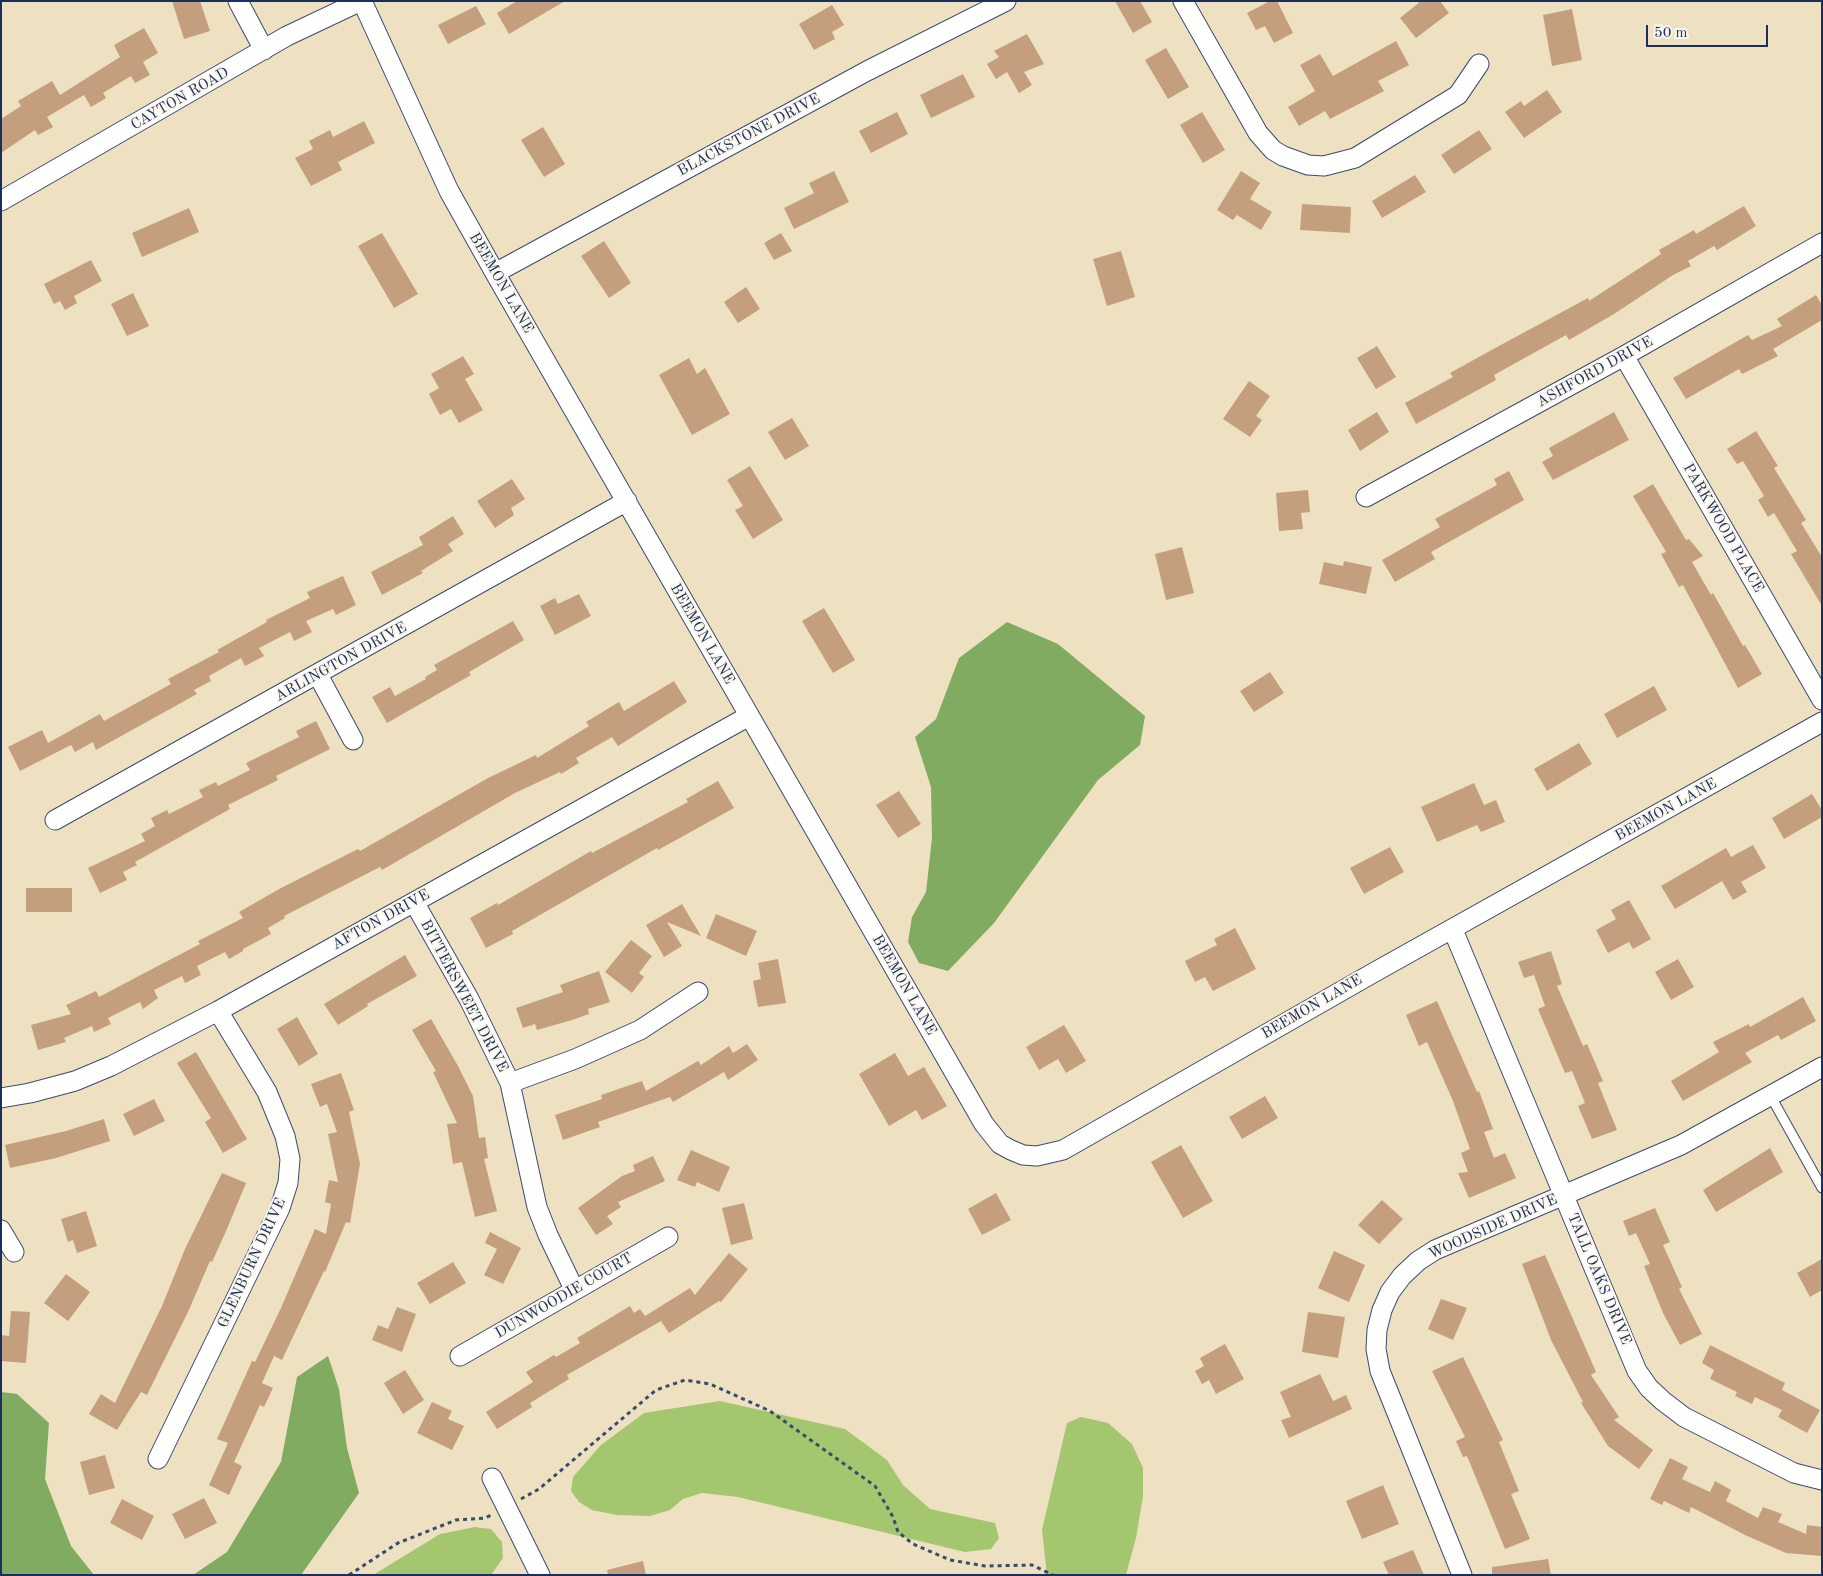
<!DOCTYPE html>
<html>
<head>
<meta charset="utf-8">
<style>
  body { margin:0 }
  #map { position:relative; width:1823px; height:1576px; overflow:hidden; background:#eee1c1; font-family:"Old Standard TT",serif }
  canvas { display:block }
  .frame { position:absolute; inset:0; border:2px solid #1b2f5e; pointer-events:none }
  .scale { position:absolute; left:1646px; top:25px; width:122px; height:22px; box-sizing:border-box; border:2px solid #1b2f5e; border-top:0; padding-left:6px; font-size:15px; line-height:18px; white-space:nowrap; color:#1b2f5e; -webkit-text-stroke:4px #fbf7ec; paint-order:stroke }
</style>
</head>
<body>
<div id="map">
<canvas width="1823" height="1576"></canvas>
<div class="frame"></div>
<div class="scale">50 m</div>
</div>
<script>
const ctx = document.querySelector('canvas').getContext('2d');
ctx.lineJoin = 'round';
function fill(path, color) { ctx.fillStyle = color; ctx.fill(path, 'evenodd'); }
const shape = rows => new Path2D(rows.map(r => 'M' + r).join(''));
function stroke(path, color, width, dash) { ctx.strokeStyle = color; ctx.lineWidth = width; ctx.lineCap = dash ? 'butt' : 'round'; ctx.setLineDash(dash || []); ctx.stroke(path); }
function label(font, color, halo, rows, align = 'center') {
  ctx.font = font + ' "Old Standard TT",serif'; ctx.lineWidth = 4; ctx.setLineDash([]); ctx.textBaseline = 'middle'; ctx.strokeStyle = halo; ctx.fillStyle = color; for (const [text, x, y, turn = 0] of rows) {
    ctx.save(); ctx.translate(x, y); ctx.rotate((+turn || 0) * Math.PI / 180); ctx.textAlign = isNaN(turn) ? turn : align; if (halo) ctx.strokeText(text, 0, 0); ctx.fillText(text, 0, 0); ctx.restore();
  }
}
fill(shape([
  [720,1401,845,1429,887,1460,903,1485,930,1509,995,1523,999,1538,991,1549,965,1552,738,1497,702,1493,683,1499,670,1510,650,1516,617,1515,592,1510,579,1502,571,1491,573,1477,601,1445,644,1413],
  [1081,1417,1108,1423,1132,1444,1143,1468,1143,1496,1136,1538,1126,1575,1047,1575,1042,1530,1067,1423],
  [475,1527,491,1529,502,1542,503,1558,491,1575,373,1575,440,1534]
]), '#a3c66f');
fill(shape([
  [1007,622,1058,644,1145,716,1140,745,1098,780,994,923,948,971,919,963,908,942,912,917,926,892,932,838,931,787,915,737,936,719,959,658],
  [328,1356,339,1389,347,1448,359,1493,301,1575,193,1575,227,1552,281,1462,297,1377],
  [1,1392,17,1394,49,1423,45,1479,71,1546,94,1575,1,1575]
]), '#82ab62');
fill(shape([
  [172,1,200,1,210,31,184,39],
  [517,1,565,1,509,34,497,13],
  [1115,1,1140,1,1152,22,1133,33],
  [1270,1,1277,1,1293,33,1274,43,1265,26,1256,30,1247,13],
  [1421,1,1440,1,1449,13,1416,38,1400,18],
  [832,5,844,25,832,32,835,39,814,50,799,24],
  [476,6,486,24,448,44,438,25],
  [1572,9,1582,60,1552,66,1543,15],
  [144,28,158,53,143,62,150,75,135,83,131,76,103,93,106,98,91,107,84,95,47,117,53,127,38,135,35,130,1,153,1,119,21,106,18,101,52,81,60,95,120,57,114,45],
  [1027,34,1044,64,1024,72,1032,85,1019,93,1007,72,996,79,987,64,999,57,994,51],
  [1396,41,1409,65,1378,81,1384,91,1330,119,1325,111,1299,126,1288,107,1315,91,1300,65,1320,54,1333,76],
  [1166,48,1189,87,1168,99,1145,60],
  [963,74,975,97,931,118,920,95],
  [1547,90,1562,112,1524,138,1505,112,1521,101,1524,106],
  [897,112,908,134,871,153,859,131],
  [1202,112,1225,150,1203,163,1180,125],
  [364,121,375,143,338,162,342,170,311,186,295,158,313,149,309,141,330,130,333,137],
  [543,127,565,164,544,177,521,140],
  [1479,130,1492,149,1454,174,1441,155],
  [834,171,849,202,794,229,784,208,814,193,809,183],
  [1241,171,1260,183,1250,199,1272,212,1261,230,1237,215,1233,220,1217,210],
  [1415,175,1426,192,1382,218,1372,201],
  [1302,204,1351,207,1350,233,1300,230],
  [1744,206,1756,226,1717,250,1714,246,1688,261,1691,266,1673,275,1614,314,1569,340,1566,335,1494,375,1496,380,1416,424,1405,403,1453,377,1450,373,1497,347,1588,298,1589,301,1661,254,1659,250,1694,230,1696,234],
  [189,208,199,232,142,257,132,233],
  [382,233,418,294,394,308,358,246],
  [781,233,792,251,774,260,764,243],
  [604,241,631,283,609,298,581,256],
  [1121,251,1135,297,1107,306,1093,259],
  [91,260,102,281,74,296,77,303,65,310,60,301,54,304,44,284],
  [746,287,760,309,738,323,724,302],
  [133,293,149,326,127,336,111,304],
  [1816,295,1822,305,1822,320,1773,349,1778,356,1742,374,1739,369,1686,399,1673,378,1748,335,1752,340,1782,326,1777,319],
  [1377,346,1396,377,1376,389,1357,358],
  [463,356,474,374,465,379,483,410,459,423,451,409,440,415,429,394,439,388,431,374],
  [689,358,697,374,705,368,730,414,692,435,659,375],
  [1249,381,1270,396,1256,416,1262,420,1250,437,1223,419],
  [1377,412,1389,432,1360,451,1348,430],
  [1614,412,1629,440,1553,480,1542,462,1553,456,1549,448],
  [792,418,809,446,785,460,768,432],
  [1756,431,1778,466,1774,468,1806,520,1801,523,1822,557,1822,606,1791,554,1797,551,1774,513,1768,517,1758,500,1764,496,1743,461,1737,464,1727,449],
  [750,466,783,520,753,539,735,510,743,506,727,480],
  [1509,471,1524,500,1431,552,1435,559,1395,582,1382,560,1440,527,1435,519,1497,485,1494,479],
  [512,479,525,499,511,508,514,515,495,528,477,501],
  [1653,484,1686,540,1689,539,1703,556,1692,562,1711,595,1713,593,1743,646,1745,645,1762,674,1738,688,1683,585,1679,587,1661,554,1666,552,1633,496],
  [1308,490,1310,512,1301,513,1303,529,1279,531,1276,493],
  [453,516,464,534,448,544,453,551,421,571,423,573,382,595,371,572,423,545,419,537],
  [1182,547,1194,593,1166,600,1155,554],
  [1344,561,1372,567,1366,594,1319,584,1324,562,1343,566],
  [343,576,356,605,336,615,333,609,306,621,312,632,294,641,290,632,259,648,264,656,245,666,241,658,209,676,211,681,194,690,197,694,96,750,93,742,75,752,71,745,20,771,8,747,42,730,48,743,100,714,104,721,171,684,168,679,219,652,217,650,267,622,266,620,310,598,307,592],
  [579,594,591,616,555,635,540,606,555,598,558,604],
  [824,608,855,660,833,673,802,621],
  [513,621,524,640,469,672,471,675,387,723,372,697,390,687,395,696,426,679,425,677,437,670,434,665],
  [1270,672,1284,693,1254,712,1240,691],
  [674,681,687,702,618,746,612,737,576,758,579,763,561,774,560,772,515,793,382,870,380,867,284,916,285,918,268,928,271,934,243,949,243,951,229,959,225,952,197,966,201,975,185,983,182,976,154,990,158,998,143,1009,140,1002,108,1018,111,1024,94,1032,92,1026,64,1038,66,1042,38,1050,31,1025,71,1014,66,1005,96,991,99,997,154,968,200,944,198,941,243,918,239,912,281,888,358,849,360,851,488,778,536,755,537,758,589,726,586,722,619,702,624,711],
  [1654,686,1667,710,1617,738,1604,714],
  [316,721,330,749,276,776,278,780,228,805,230,809,135,862,137,865,123,872,127,880,100,893,88,868,145,841,141,834,155,826,151,818,167,810,169,814,203,797,199,790,216,782,218,786,250,770,246,763,299,737,296,731],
  [1579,743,1592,764,1547,791,1534,769],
  [718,781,734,808,658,850,657,848,512,931,513,934,486,948,470,918,497,903,498,905,591,851,592,853,688,802,686,799],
  [1474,783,1484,805,1496,800,1505,822,1481,832,1477,825,1437,842,1421,807],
  [899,791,921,824,898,838,876,805],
  [1812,794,1822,810,1822,817,1784,839,1772,818],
  [1753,845,1766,868,1741,882,1747,892,1733,900,1722,881,1675,909,1661,886,1726,848,1731,857],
  [1390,847,1404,872,1364,894,1350,868],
  [26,888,72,888,72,912,26,912],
  [1629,900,1651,939,1633,949,1629,942,1608,953,1596,930,1616,919,1611,910],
  [682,904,701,936,667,922,682,946,664,957,646,925],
  [716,914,757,931,746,956,706,938],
  [1235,928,1256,969,1213,991,1205,977,1195,982,1185,961,1217,945,1214,939],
  [631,940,652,956,639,973,644,977,632,993,605,972],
  [1551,951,1562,984,1557,986,1583,1046,1587,1044,1603,1081,1598,1083,1617,1130,1592,1139,1578,1106,1585,1103,1572,1071,1565,1073,1538,1009,1545,1006,1534,975,1524,978,1518,962],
  [405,955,417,976,367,1004,368,1006,338,1025,324,1004],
  [778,959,786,1003,758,1007,753,981,761,979,758,963],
  [1678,959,1694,987,1671,1000,1655,972],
  [599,971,610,1002,588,1009,589,1014,572,1020,537,1030,535,1024,523,1028,516,1008,563,992,560,985],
  [1803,997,1816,1021,1781,1040,1778,1035,1745,1053,1752,1062,1683,1101,1671,1081,1719,1052,1713,1042,1749,1024,1750,1027],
  [1437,1001,1477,1092,1479,1091,1493,1129,1484,1132,1494,1158,1505,1153,1516,1178,1469,1198,1458,1173,1468,1172,1461,1153,1470,1149,1453,1101,1427,1042,1419,1046,1406,1015],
  [297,1017,318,1054,299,1066,277,1029],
  [431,1019,458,1066,473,1096,479,1138,485,1137,488,1158,484,1159,497,1211,475,1217,462,1162,453,1164,447,1124,457,1123,433,1072,436,1071,412,1030],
  [1064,1025,1086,1061,1066,1073,1058,1059,1039,1070,1026,1047],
  [747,1044,758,1060,728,1080,724,1072,673,1102,670,1097,598,1122,600,1127,563,1140,555,1115,602,1099,601,1095,642,1081,646,1091,698,1061,701,1065,729,1046,733,1053],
  [196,1052,247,1139,223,1153,205,1122,211,1118,177,1063],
  [895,1053,908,1076,924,1067,947,1106,922,1120,916,1110,889,1126,859,1074],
  [341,1073,354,1110,349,1112,360,1164,350,1223,346,1222,325,1272,324,1271,282,1360,274,1356,262,1383,273,1388,264,1407,260,1405,234,1462,242,1466,229,1495,209,1485,228,1443,217,1439,252,1361,255,1362,281,1308,315,1229,326,1234,331,1204,325,1202,329,1180,338,1182,328,1134,337,1132,327,1104,320,1107,311,1084],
  [1265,1096,1278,1118,1242,1139,1229,1117],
  [154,1099,165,1121,134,1136,123,1114],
  [104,1119,110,1141,56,1158,10,1168,5,1145,66,1131],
  [1181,1145,1213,1201,1183,1218,1151,1162],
  [1770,1148,1783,1172,1716,1212,1703,1190],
  [691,1150,730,1167,719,1192,697,1182,695,1187,677,1180],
  [653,1156,665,1181,618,1202,621,1207,607,1216,613,1224,596,1235,578,1208,622,1176,635,1171,633,1165],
  [222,1173,246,1183,227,1229,212,1262,210,1261,188,1312,147,1395,141,1392,117,1430,89,1414,101,1394,115,1403,162,1306,185,1249],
  [996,1193,1011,1220,982,1235,968,1209],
  [1382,1200,1403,1219,1379,1244,1358,1225],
  [744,1203,753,1239,731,1245,722,1208],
  [1655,1208,1670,1242,1663,1245,1682,1287,1679,1289,1702,1334,1680,1345,1663,1313,1644,1266,1650,1264,1636,1233,1629,1236,1623,1221],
  [86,1211,97,1246,77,1253,73,1240,68,1242,61,1219],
  [490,1232,521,1248,503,1284,484,1275,497,1249,485,1243],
  [1334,1251,1365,1265,1349,1302,1318,1288],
  [729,1253,748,1269,721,1302,719,1301,669,1333,661,1321,567,1375,569,1379,530,1403,532,1407,497,1429,486,1412,533,1382,526,1372,554,1355,556,1357,580,1343,577,1338,630,1306,634,1313,640,1309,645,1316,690,1288,695,1295],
  [1545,1255,1596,1372,1591,1375,1619,1417,1614,1420,1653,1450,1639,1469,1608,1446,1581,1403,1583,1402,1551,1340,1522,1264],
  [1822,1259,1822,1290,1810,1297,1797,1273],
  [453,1262,466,1283,430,1304,417,1283],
  [66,1274,90,1292,68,1321,44,1303],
  [1441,1299,1467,1308,1453,1340,1428,1329],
  [397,1307,416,1314,402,1352,372,1340,378,1325,388,1329],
  [11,1311,30,1312,26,1363,1,1361,1,1335,9,1336],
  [1308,1312,1345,1317,1338,1358,1302,1352],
  [1225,1344,1244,1379,1216,1394,1209,1380,1202,1384,1195,1371,1204,1366,1200,1358],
  [1710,1345,1785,1383,1782,1390,1820,1410,1807,1433,1778,1417,1782,1410,1755,1397,1752,1404,1735,1396,1737,1392,1710,1379,1714,1370,1702,1363],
  [1463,1357,1503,1440,1499,1442,1519,1491,1511,1494,1530,1539,1505,1549,1467,1456,1463,1457,1456,1441,1465,1437,1432,1371],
  [405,1370,424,1400,403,1414,384,1383],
  [1320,1374,1333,1401,1346,1395,1352,1409,1289,1438,1281,1420,1291,1417,1280,1392],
  [432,1402,452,1411,448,1419,464,1426,452,1450,417,1433],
  [105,1455,115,1488,89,1495,80,1462],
  [1670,1458,1688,1467,1682,1479,1710,1492,1715,1481,1731,1490,1726,1501,1758,1518,1763,1507,1782,1514,1778,1522,1806,1534,1807,1525,1822,1527,1822,1556,1786,1553,1745,1535,1691,1507,1689,1513,1664,1501,1662,1505,1650,1499],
  [1383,1485,1399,1524,1362,1539,1346,1501],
  [204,1498,217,1523,185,1539,172,1514],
  [122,1499,154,1516,142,1540,110,1523],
  [1413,1550,1424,1575,1389,1575,1383,1562],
  [1548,1559,1551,1575,1492,1575,1492,1567],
  [643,1561,646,1575,608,1575,607,1570]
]), '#c49f7e');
const lane = shape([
  [1770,1095,1822,1188]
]);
const street = shape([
  [238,1,264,50],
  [362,1,449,191,495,273,984,1124,1000,1144,1011,1150,1023,1155,1037,1156,1063,1150,1373,973,1822,722],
  [1183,1,1258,133,1273,150,1283,156,1308,165,1324,166,1355,158,1458,95,1479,64],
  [1,201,287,36,361,1],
  [495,273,867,71,1006,1],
  [1624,356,1822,700],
  [1366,497,1624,356,1822,243],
  [318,675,353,740],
  [55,820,627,501],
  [414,902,469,999,510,1083,537,1207,548,1235,574,1289],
  [1453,930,1637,1371,1649,1388,1663,1401,1684,1417,1794,1473,1822,1480],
  [510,1083,575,1059,640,1030,698,992],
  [1,1098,30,1093,75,1081,111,1066,218,1011,749,716],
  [1,1230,14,1252],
  [460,1356,668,1237],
  [158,1459,280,1208,288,1183,290,1159,285,1136,267,1092,218,1011],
  [492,1478,540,1575],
  [1462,1575,1380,1371,1376,1349,1377,1330,1382,1310,1390,1292,1402,1276,1418,1261,1435,1250,1681,1145,1822,1067]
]);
stroke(lane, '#3b4a6d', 11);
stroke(street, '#3b4a6d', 21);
stroke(shape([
  [521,1499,539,1489,656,1390,685,1380,710,1384,770,1411,875,1486,893,1517,898,1532,913,1544,950,1560,985,1566,1032,1565,1053,1575],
  [349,1575,398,1543,456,1520,485,1518,493,1514]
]), '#3b4a6d', 3, [4, 4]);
stroke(lane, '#fff', 9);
stroke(street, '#fff', 19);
label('15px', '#1b2f5e', '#fbf7ec', [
  ["CAYTON ROAD",180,99,-30],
  ["BLACKSTONE DRIVE",749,135,-28],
  ["BEEMON LANE",501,283,60],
  ["ASHFORD DRIVE",1595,372,-29],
  ["PARKWOOD PLACE",1723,528,60],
  ["BEEMON LANE",702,634,60],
  ["ARLINGTON DRIVE",341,662,-29],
  ["BEEMON LANE",1666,810,-29],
  ["AFTON DRIVE",381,920,-29],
  ["BEEMON LANE",904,985,60],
  ["BITTERSWEET DRIVE",464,996,62],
  ["BEEMON LANE",1312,1007,-30],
  ["WOODSIDE DRIVE",1493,1227,-24],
  ["GLENBURN DRIVE",252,1263,-65],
  ["TALL OAKS DRIVE",1599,1279,67],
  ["DUNWOODIE COURT",564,1296,-30]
]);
</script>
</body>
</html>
